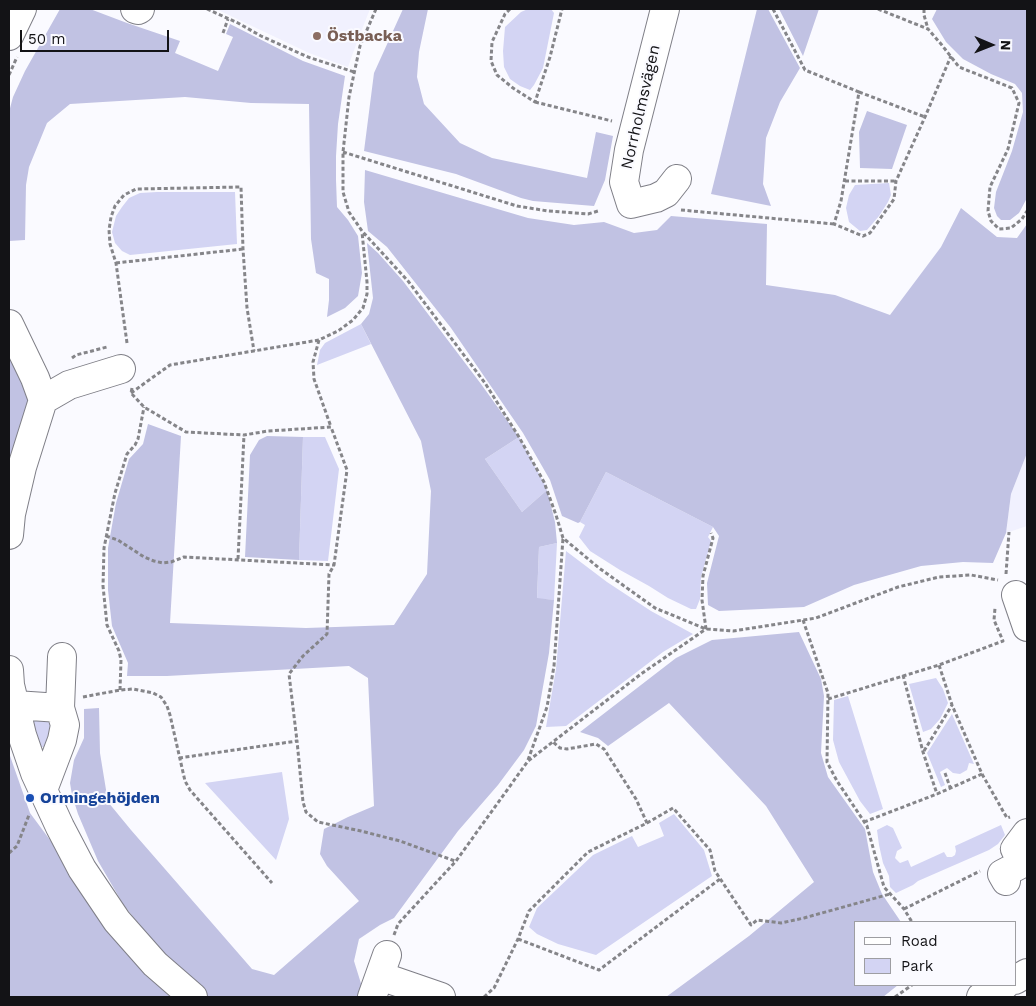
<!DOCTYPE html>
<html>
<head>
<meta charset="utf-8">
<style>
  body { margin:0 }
  #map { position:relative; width:1036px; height:1006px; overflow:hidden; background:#fafaff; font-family:"Work Sans",sans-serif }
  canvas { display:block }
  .frame { position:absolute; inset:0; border:10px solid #131316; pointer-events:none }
  .legend { position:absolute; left:854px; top:921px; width:162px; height:65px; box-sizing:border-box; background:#fafaff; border:1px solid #9e9ea2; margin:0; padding:6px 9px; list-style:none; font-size:15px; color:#131316 }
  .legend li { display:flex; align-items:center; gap:10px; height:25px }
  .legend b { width:25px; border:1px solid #9e9ea2 }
  .north { position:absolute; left:966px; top:20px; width:50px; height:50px; -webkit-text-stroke:4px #fafaff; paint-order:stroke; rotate:91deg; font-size:14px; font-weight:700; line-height:20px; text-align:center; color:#131316 }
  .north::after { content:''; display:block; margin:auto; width:18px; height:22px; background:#131316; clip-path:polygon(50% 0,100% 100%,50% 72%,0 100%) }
  .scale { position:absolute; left:20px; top:30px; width:149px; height:22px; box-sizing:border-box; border:2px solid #131316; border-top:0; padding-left:6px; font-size:15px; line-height:18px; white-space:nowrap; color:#131316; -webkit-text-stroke:4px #fafaff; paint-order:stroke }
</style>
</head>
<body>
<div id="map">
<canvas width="1036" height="1006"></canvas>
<div class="frame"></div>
<ul class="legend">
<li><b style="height:6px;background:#fff"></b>Road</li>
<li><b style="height:14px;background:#d3d4f3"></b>Park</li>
</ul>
<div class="north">N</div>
<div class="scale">50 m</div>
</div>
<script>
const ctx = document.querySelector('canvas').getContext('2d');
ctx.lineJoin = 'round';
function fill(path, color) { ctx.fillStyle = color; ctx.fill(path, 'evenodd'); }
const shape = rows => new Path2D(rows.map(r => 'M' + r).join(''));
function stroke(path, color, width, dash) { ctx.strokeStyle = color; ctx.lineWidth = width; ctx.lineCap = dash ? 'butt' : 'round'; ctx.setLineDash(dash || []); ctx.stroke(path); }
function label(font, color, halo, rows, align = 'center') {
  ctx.font = font + ' "Work Sans",sans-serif'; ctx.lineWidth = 4; ctx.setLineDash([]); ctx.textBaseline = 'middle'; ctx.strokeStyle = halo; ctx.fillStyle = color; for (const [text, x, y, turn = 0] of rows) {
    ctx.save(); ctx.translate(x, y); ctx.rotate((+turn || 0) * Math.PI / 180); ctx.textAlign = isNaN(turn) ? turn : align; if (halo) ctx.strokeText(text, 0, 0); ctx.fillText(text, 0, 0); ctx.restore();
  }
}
fill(shape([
  [216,9,370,9,357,42,348,67,309,53],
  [1027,453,1027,526,1006,533,1011,494]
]), '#f1f1fe');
fill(shape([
  [528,9,551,9,554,13,543,68,534,85,530,90,520,86,510,79,504,67,503,51,505,27,521,12],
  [889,183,891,195,888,202,879,216,867,230,860,231,849,222,846,208,849,195,855,185],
  [157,192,235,192,237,244,130,255,122,251,115,243,112,232,116,216,122,207,129,198,140,193],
  [361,324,371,344,317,365,320,350,325,343],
  [303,437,325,437,339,469,328,561,299,560],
  [519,437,544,483,547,490,522,512,485,459],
  [606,472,713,527,708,537,711,541,701,577,700,599,696,609,691,609,668,598,649,586,620,570,590,551,579,537,585,525,580,522],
  [557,543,554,600,537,599,539,547],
  [566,551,607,582,651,611,693,634,663,652,566,726,546,727,556,669],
  [936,678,943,689,948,703,940,719,931,729,923,732,909,684],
  [848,696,883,809,870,814,860,801,839,762,833,740,834,700],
  [952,714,974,764,969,763,967,770,960,774,953,773,947,768,940,772,945,785,941,787,927,753],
  [32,717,54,721,48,747,40,747,36,743],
  [282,772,289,819,276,860,205,783],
  [674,814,704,850,712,876,596,955,558,944,537,934,529,927,537,908,593,855,632,836,638,847,664,836,659,823],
  [887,825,893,828,902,848,897,851,895,858,900,863,908,860,911,867,944,852,947,857,952,857,955,855,956,851,955,846,1001,825,1005,835,998,844,989,850,918,881,913,885,896,893,890,887,889,876,883,863,879,845,877,830]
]), '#d3d4f3');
fill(shape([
  [60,9,90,9,127,23,180,41,175,53,218,71,233,37,226,34,230,24,303,61,345,76,338,124,336,156,336,180,337,207,348,220,358,236,362,273,358,296,345,308,327,317,329,300,329,279,316,273,311,239,309,104,251,103,185,97,70,104,47,123,29,167,26,185,25,240,9,241,9,112,13,97,25,71],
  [403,9,428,9,419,52,417,77,424,104,460,143,492,158,587,178,596,132,613,136,605,180,594,206,533,201,521,198,456,174,364,151,374,73],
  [757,9,768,9,800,68,780,102,766,138,763,184,771,206,711,194],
  [779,9,819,9,803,56],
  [937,9,1027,9,1027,198,1019,213,1010,220,1001,220,997,216,994,208,996,192,1012,151,1023,112,1022,93,1015,84,991,74,963,59,946,42,932,19],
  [867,111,907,125,892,169,860,168,859,132],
  [365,170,528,218,574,225,604,222,634,233,657,230,671,216,767,224,766,285,835,295,890,315,941,247,961,208,997,237,1017,238,1027,224,1027,453,1011,494,1006,533,993,563,963,562,921,566,854,585,804,607,719,611,708,605,707,583,719,536,713,527,606,472,580,522,578,523,562,516,550,480,523,433,451,328,387,247,368,231,364,202],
  [367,243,378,253,403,281,481,384,519,437,485,459,522,512,547,490,555,522,557,543,539,547,537,598,554,600,549,653,536,726,524,750,498,785,458,831,394,918,380,925,359,939,354,961,363,990,360,997,207,997,170,964,123,904,98,861,78,814,72,795,70,783,74,760,84,738,84,709,99,708,100,753,108,802,131,830,252,969,274,975,359,901,327,866,320,854,324,829,348,817,374,806,368,678,349,666,167,676,127,676,128,663,112,626,108,590,108,548,116,503,129,459,143,444,148,424,181,436,170,623,306,628,394,625,427,574,431,491,421,441,361,324,369,314,373,298],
  [9,353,27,396,31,410,9,478],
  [267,436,303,437,299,560,245,557,250,455,259,440],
  [799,632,821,679,824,696,821,753,828,777,865,829,873,872,882,894,901,922,855,922,855,985,898,985,883,997,666,997,749,936,814,882,766,806,669,703,608,746,598,738,580,732,676,658,712,640],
  [9,753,30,813,79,879,112,936,126,953,170,997,9,997]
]), '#c1c2e3');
const minor = shape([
  [135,9,138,10,140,9],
  [665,9,629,150,624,182,631,204,656,198,666,193,677,179],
  [9,36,22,9],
  [9,324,35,378,43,400,22,467,11,514,9,535],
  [43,400,69,385,121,369],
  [1016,595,1027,627],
  [9,670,10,685,22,735,35,773,60,827,82,869,117,921,155,964,193,997],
  [15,705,60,708],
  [43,790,62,740,65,725,60,708,62,657],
  [1006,881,1002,874,1023,863,1015,849,1027,833],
  [380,976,441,997],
  [1015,980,1027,973],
  [372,997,387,955],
  [981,997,1005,985]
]);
stroke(minor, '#7f7f87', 30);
stroke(shape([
  [207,9,238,23,261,36,308,57,354,72],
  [376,9,360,46,349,97,343,152,343,192,349,212,362,231,408,281,485,383,519,437,544,482,556,515,563,538,599,568,655,608,706,629,733,631,816,618,898,587,939,577,971,575,998,580],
  [510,9,505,14,492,42,491,61,497,75,513,88,535,102,550,57,562,9],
  [773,9,805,70,859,92,841,201,834,224,863,236,870,233,894,199,896,181,925,117,951,56],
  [878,9,928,29,941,44,959,67,1012,88,1019,103,1008,149,990,187,988,211,991,221,999,229,1011,228,1022,219,1027,211],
  [924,9,924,15,928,29],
  [223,33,228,19],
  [9,75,17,57],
  [859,92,925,117],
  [535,102,612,121],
  [343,152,517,206,548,211,588,214,598,211],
  [845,181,896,181],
  [681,210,834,224],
  [116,263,243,249],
  [319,340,313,362,314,379,331,427],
  [127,343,116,263,110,244,109,230,111,217,115,206,124,195,136,189,241,187,243,249,247,308,254,351],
  [72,358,76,355,88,352,107,347],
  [132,388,131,393,144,407,186,432,244,435,268,431,331,427,347,470,334,565,329,574,327,634,303,656,289,674,297,741],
  [131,393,170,365,319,340,338,331,353,320,363,308,367,294,367,282,362,232],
  [106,536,118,540,144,557,154,561,163,563,171,562,184,557,334,565],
  [238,559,244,435],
  [1006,574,1009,532],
  [803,620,828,693,827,762,837,781,867,826,884,887,904,909,912,922],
  [903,675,923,752,937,794],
  [120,690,121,660,119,651,107,625,103,586,104,548,115,493,127,454,135,445,138,439,144,407],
  [83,697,120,690,133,689,153,693,161,697,167,706,170,715,185,781,190,790,272,883],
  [828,699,939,665,1003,641,994,620,995,608],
  [924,751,952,705],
  [179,758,297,741,303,802,306,812,318,822,361,831,400,841,455,861],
  [528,760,547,707,554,666,563,538],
  [945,773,950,787],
  [982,774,1007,818,1010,817],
  [864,822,937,794,982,774,952,705,939,665],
  [647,823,673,808,710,850,715,871,751,925,757,920,781,923,804,918,890,894],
  [9,853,17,846,29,815],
  [904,909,980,871],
  [394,935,398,924,456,861,528,761,641,674,706,629,702,600,703,576,713,538,711,533],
  [518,939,599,970,720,879],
  [484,997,494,988,518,939,529,911,588,852,647,823,636,799,604,749,596,744,567,749,560,748,553,742],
  [895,997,912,985]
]), '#858589', 3, [4, 2.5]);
stroke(minor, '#fff', 28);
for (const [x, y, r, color] of [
  [317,36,5,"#8d6e63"],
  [30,798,5,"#1a4fb4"]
]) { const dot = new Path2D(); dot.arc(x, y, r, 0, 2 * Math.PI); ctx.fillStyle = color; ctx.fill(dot); stroke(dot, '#fafaff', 2); }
label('bold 16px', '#785e54', '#fafaff', [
  ["Östbacka",327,36]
], 'left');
label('16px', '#131316', '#fafaff', [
  ["Norrholmsvägen",641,107,-77]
]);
label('bold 16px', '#164399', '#fafaff', [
  ["Ormingehöjden",40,798]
], 'left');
</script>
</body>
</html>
